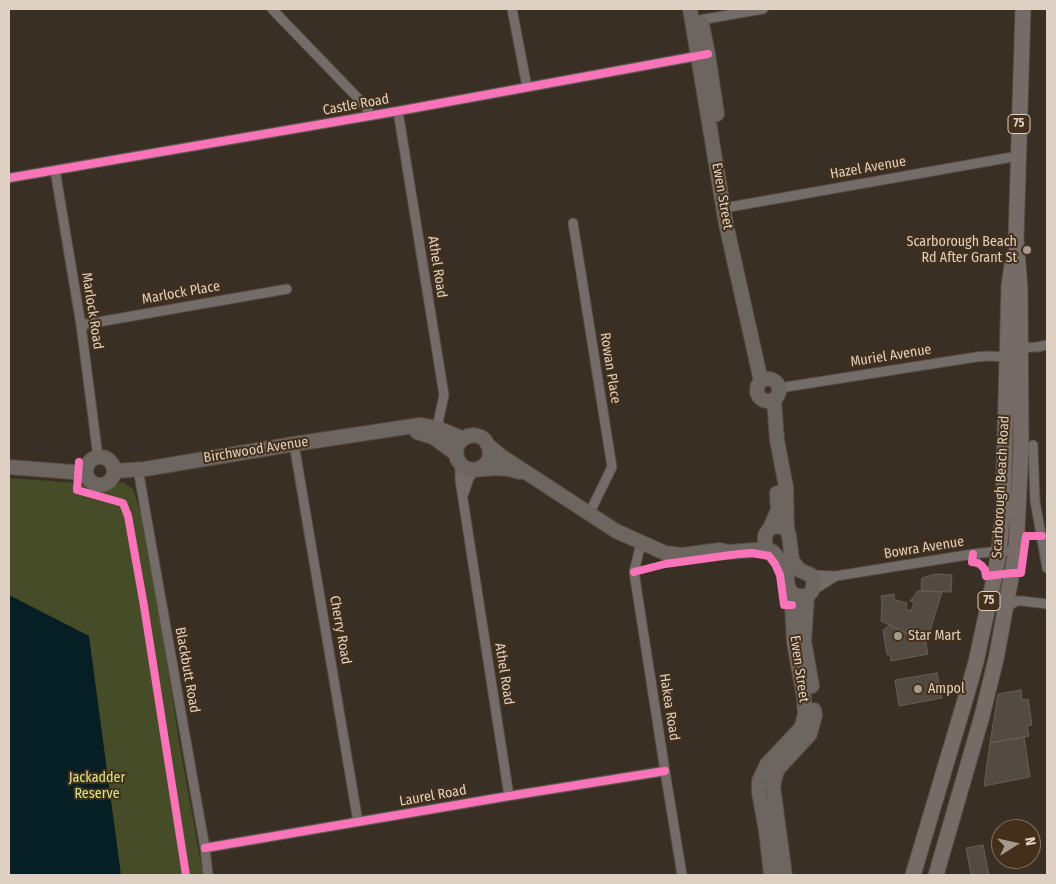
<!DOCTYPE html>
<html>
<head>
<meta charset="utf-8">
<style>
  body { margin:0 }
  #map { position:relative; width:1056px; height:884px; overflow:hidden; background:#3a2f24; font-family:"Fira Sans Condensed",sans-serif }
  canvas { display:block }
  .frame { position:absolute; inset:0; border:10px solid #ded1c4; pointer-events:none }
  .north { position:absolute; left:991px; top:819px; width:50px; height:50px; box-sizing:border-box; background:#44301a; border:1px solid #82705e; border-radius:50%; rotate:80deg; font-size:14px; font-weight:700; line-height:20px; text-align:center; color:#ded1c4 }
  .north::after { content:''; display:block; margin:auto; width:18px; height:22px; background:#a5988c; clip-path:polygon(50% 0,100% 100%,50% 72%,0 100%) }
</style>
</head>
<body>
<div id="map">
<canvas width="1056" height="884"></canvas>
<div class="frame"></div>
<div class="north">N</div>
</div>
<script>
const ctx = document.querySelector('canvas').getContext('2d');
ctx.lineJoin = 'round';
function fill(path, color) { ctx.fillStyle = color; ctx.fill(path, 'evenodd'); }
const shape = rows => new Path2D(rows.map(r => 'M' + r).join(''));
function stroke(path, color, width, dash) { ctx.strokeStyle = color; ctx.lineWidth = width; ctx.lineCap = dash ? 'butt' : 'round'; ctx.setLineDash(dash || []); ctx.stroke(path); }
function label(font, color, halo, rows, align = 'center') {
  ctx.font = font + ' "Fira Sans Condensed",sans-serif'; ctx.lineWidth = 4; ctx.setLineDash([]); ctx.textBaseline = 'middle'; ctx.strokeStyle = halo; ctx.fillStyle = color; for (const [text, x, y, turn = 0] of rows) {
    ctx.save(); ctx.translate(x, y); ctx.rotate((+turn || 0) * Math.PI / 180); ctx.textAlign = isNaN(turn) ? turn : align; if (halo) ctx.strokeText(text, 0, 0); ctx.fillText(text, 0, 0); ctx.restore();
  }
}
fill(shape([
  [9,478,77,483,102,491,123,482,133,489,144,523,158,602,179,742,203,875,9,875]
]), '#464c27');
fill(shape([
  [9,595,89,636,121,875,9,875]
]), '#051f24');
const building = shape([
  [936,574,952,575,951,592,921,591,922,578,936,574],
  [918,591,942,592,926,643,881,621,882,602,881,596,894,594,895,600,907,603,906,609,911,611,914,602,910,601,918,591],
  [890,625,926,643,928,654,891,661,890,654,887,655,883,630,890,625],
  [937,673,942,698,899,706,895,680,937,673],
  [1021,690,1022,700,1028,699,1032,725,1027,726,1029,736,990,743,998,694,1021,690],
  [1024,737,1030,777,984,786,990,743,1024,737],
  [983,845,989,875,971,875,966,848,983,845]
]);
fill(building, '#534a41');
stroke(building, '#685e55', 1);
const street = shape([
  [272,9,355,95,368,110,369,116],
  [512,9,527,87],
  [694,21,763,9],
  [398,111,444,395,437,428],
  [55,170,81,325,98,457],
  [9,178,398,111,703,55],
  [724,208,1018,156],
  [573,223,612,467,589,514],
  [81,325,287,289],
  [1018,348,1037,347,1047,345],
  [779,388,976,357,988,356,1007,357],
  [294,444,358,822],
  [1033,445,1035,501,1047,568],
  [460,465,460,480,509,796],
  [138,469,205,848,208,875],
  [464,493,469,478,475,470],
  [641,543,634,572,665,771,682,875],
  [811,575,836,576,973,554,999,551,1016,551],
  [812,591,836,576],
  [1007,607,1017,601,1022,601,1047,604],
  [205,848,509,796,665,771]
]);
const secondary = shape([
  [690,9,726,224,761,381],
  [702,24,708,54,717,114],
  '757 390a11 11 0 1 1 22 0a11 11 0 1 1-22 0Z',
  [774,400,777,440,786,487,787,529],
  [417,432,433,437,455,453],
  [489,446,501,456,616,531,665,553,682,555,720,550,729,552,767,549],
  '86 471a14 14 0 1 1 28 0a14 14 0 1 1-28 0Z',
  [9,467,85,473],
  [478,469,484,466,488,461,490,455,489,447,485,440,481,437,474,435,468,436,460,441,456,450,457,459,463,467,472,470,496,468,509,469,520,472],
  [115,471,145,469,294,444,420,425,437,428,462,438],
  [778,526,787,529,789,536,792,560,799,570,811,575,814,582,812,591,807,597,793,595,788,587,786,573,781,561,773,552,767,549,765,543,765,535,770,528,778,526],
  [770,528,778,510,777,493],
  [807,597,804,641,812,686],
  [771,875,766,831,759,792,759,781,767,764,801,728,805,715,804,698,794,642,792,605,793,595],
  [785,875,773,786,777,770,810,734,815,715,814,710]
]);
const primary = shape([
  [913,875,966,697,976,662,995,574,999,551,1003,512,1009,286,1012,265],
  [936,875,982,716,996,659,1016,551,1021,449,1020,288,1016,239,1023,9]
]);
stroke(street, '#564c42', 11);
stroke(secondary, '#564c42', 16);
stroke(primary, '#564c42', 17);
stroke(street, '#746c69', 9);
stroke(secondary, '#6d6560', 14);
stroke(primary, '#766b66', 15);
stroke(shape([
  [9,178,398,111,708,54],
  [79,462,77,490,123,503,128,516,144,606,186,875],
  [973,554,972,562,978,563,982,566,985,570,986,576,1013,573,1021,573,1026,536,1042,536],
  [634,572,665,564,738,554,752,553,769,556,775,564,780,575,784,605,792,605],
  [205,848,509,796,665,771]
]), '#fb73b8', 8);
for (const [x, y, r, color] of [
  [1027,250,5,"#a5988c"],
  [898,636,5,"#a5988c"],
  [918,689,5,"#a5988c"]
]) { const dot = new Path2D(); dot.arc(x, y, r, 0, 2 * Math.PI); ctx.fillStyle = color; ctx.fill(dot); stroke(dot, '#44301a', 2); }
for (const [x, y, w] of [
  [1019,124,22],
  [989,601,22]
]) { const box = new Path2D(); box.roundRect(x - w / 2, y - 9.5, w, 19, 4); ctx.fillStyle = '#44301a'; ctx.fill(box); stroke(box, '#ded1c4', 1); }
label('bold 12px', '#ded1c4', null, [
  ["75",1019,124],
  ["75",989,601]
]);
label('14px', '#ded1c4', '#44301a', [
  ["Castle Road",356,105,-10],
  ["Hazel Avenue",868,168,-10],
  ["Ewen Street",722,196,80],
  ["Athel Road",437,267,81],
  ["Marlock Place",181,293,-10],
  ["Marlock Road",92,311,81],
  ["Muriel Avenue",891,356,-9],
  ["Rowan Place",610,368,81],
  ["Birchwood Avenue",256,450,-9],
  ["Scarborough Beach Road",1001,487,-87],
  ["Bowra Avenue",924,548,-9],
  ["Cherry Road",340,630,80],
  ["Ewen Street",799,669,82],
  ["Blackbutt Road",187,670,80],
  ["Athel Road",504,674,81],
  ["Hakea Road",669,707,81],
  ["Laurel Road",433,796,-10]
]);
label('14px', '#ded1c4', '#44301a', [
  ["Scarborough Beach",1017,242,"right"],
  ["Rd After Grant St",1017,258,"right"],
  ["Star Mart",908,636],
  ["Ampol",928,689]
], 'left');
label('14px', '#d2e885', '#44301a', [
  ["Jackadder",97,778],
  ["Reserve",97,794]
]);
</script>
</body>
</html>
